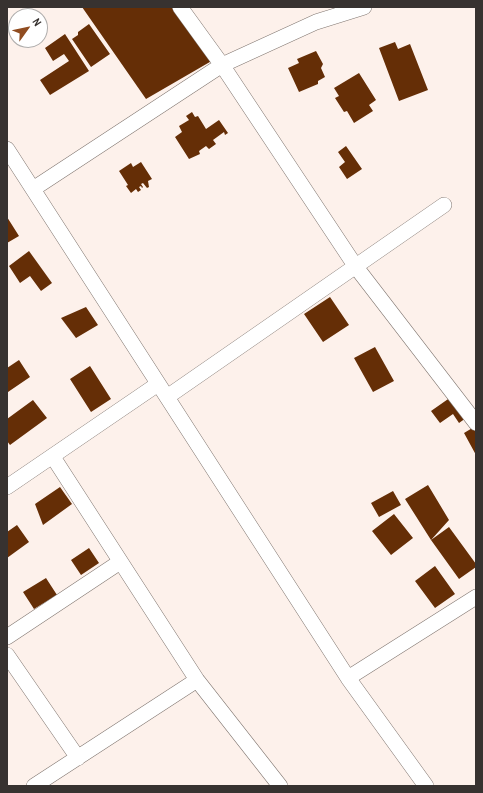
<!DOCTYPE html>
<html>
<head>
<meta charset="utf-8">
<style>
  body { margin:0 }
  #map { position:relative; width:483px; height:793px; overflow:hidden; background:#fdf1eb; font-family:"Archivo Narrow",sans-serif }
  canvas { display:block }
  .frame { position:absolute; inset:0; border:8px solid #373230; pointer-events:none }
  .north { position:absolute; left:8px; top:8px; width:40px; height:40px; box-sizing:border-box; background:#fff; border:1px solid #afadac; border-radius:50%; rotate:57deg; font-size:11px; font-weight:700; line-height:16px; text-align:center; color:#373230 }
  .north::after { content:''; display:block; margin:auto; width:14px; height:18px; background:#904c20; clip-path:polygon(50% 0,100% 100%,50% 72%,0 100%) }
</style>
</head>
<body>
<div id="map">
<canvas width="483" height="793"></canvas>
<div class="frame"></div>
<div class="north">N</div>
</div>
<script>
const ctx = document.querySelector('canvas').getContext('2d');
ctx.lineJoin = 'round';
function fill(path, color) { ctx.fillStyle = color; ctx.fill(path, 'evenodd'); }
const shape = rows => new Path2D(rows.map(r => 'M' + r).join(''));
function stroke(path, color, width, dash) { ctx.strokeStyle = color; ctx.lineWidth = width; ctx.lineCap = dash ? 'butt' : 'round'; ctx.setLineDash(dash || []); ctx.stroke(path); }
fill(shape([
  [82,7,177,7,215,59,146,99],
  [89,24,110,54,91,67,72,39,78,35,78,32],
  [65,34,89,71,50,95,40,80,69,61,64,54,53,61,45,48],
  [395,42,398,49,410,44,428,90,399,101,379,48],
  [316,51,323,64,321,68,325,77,318,81,318,84,299,92,288,68,299,63,297,59],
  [359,73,376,100,369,105,373,111,354,123,347,111,344,112,335,98,339,96,334,88],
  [192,112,195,117,198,116,206,129,219,120,228,133,225,135,224,132,213,140,216,144,209,149,206,146,199,151,200,154,189,159,175,137,182,132,179,126,189,120,186,116],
  [346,146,362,169,347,179,339,167,345,162,338,152],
  [141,162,152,179,148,181,149,187,147,188,143,183,141,184,143,187,142,188,141,186,139,187,141,190,138,192,136,189,131,193,126,186,128,185,119,171,131,163,133,167],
  [7,217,19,236,7,243],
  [29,251,52,283,41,291,30,276,20,283,9,266],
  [330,297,349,325,323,342,304,314],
  [86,307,98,325,76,338,61,318],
  [375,347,394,381,373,392,354,358],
  [19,360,30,377,8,392,7,390,7,368],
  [90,366,111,399,91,412,70,379],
  [451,397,466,418,459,423,453,414,440,423,431,411],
  [33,400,47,418,10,445,7,441,7,419],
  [474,427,476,431,476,455,464,433],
  [428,485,449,520,431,540,405,499],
  [60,487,72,504,43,525,35,504],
  [393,491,401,505,379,517,371,503],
  [394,514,413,538,391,555,372,531],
  [17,525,29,542,7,558,7,532],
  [449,527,476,564,476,567,459,579,431,540],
  [89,548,99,563,81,575,71,560],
  [435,566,455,594,435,608,415,581],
  [46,578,57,595,34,609,23,592]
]), '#652e06');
const street = shape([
  [180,7,222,65,356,267,476,423],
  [7,149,348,678,426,786],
  [33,189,222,65,316,22,364,7],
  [167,397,444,205],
  [53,457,197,680,280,786],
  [7,487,158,384],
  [7,637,120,562],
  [7,655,78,758],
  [348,678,476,597],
  [34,786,197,680]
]);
stroke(street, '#807670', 16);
stroke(street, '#fff', 15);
</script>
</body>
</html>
